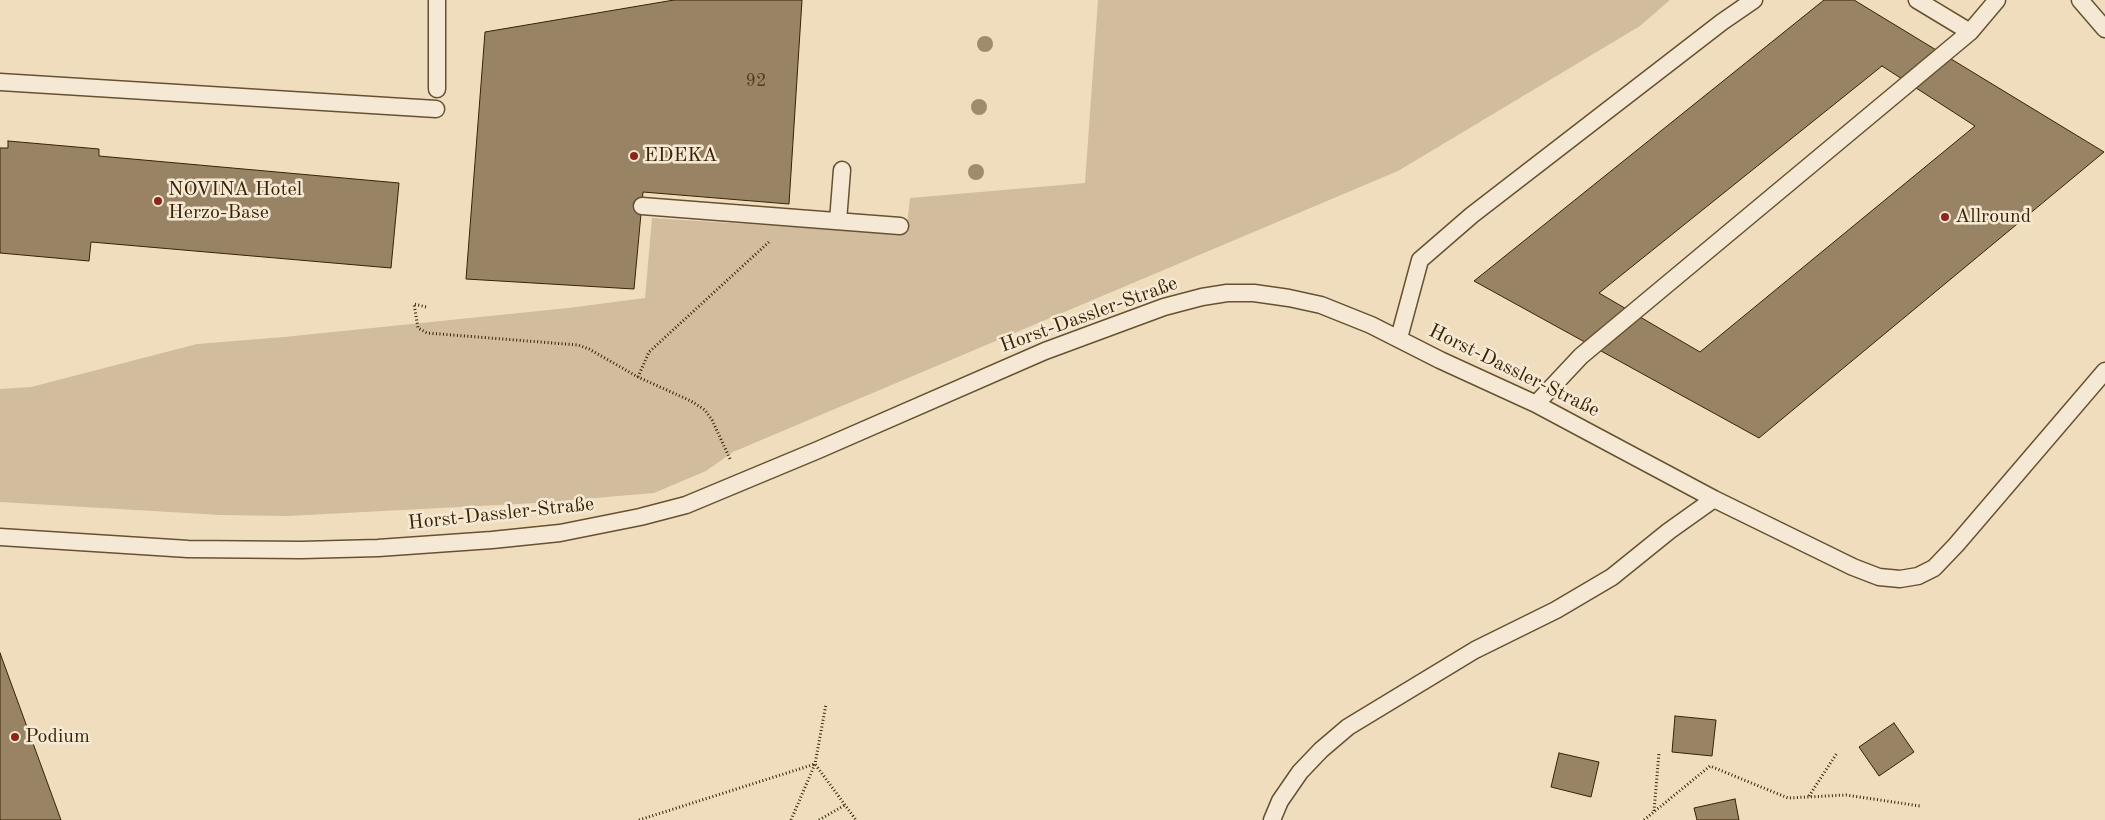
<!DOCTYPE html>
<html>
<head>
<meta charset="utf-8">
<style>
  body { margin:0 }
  canvas { display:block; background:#f0ddbe }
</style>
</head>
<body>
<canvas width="2105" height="820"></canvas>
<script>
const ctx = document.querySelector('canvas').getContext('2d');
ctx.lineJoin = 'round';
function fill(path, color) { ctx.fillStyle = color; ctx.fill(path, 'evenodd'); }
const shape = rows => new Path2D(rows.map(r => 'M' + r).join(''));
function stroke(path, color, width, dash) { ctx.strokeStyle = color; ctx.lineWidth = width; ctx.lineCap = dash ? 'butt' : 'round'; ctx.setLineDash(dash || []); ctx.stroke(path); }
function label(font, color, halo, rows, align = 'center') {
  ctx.font = font + ' "Old Standard TT",serif'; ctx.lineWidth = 5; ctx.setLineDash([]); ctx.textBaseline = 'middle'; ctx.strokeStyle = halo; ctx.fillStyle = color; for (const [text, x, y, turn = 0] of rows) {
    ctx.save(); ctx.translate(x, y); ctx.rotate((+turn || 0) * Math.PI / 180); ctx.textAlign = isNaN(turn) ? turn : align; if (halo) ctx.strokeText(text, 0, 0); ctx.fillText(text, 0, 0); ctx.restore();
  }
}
fill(shape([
  [1098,0,1670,0,1640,26,1398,171,733,452,706,471,654,493,536,503,288,516,220,515,0,502,0,389,31,387,197,344,284,337,568,308,645,298,652,218,906,234,910,198,1085,183]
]), '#d1bd9e');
const building = shape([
  [674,0,802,0,789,204,643,192,634,289,466,279,485,32,674,0],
  [1824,0,1854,0,2104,152,1759,438,1474,281,1824,0],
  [1882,66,1975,126,1700,352,1599,293,1882,66],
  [8,141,99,149,99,156,399,183,391,268,91,242,89,261,0,253,0,148,8,148,8,141],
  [0,653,61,820,0,820,0,653],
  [1675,716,1716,720,1712,756,1672,752,1675,716],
  [1894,723,1914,752,1879,776,1859,747,1894,723],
  [1559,753,1599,762,1591,797,1551,787,1559,753],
  [1735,799,1739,820,1697,820,1694,808,1735,799]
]);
fill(building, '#988464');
stroke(building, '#382302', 1);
const lane = shape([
  [437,0,437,89],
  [1917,0,1970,32],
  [2080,0,2105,29],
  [0,82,436,109],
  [642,206,900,226],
  [838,221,842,170],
  [1399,338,1420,260,1472,215,1722,22,1754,0],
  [1536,404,1581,356,1970,32,1997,0],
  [0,537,188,549,302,550,378,548,492,540,560,533,640,517,686,505,818,450,1045,351,1164,307,1202,297,1227,293,1254,293,1289,298,1321,305,1371,325,1440,360,1536,404,1714,499,1853,567,1879,577,1900,579,1918,576,1934,568,1956,545,2105,371],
  [1272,820,1280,801,1300,772,1321,750,1348,727,1475,650,1556,610,1612,577,1669,531,1714,499]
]);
stroke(lane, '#665231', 19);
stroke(shape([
  [426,307,414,304,418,328,427,333,578,345,589,349,638,377,691,401,705,410,712,420,731,461],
  [638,377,649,352,770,241],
  [1809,796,1837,753],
  [1654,811,1659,753],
  [639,820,815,764,856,820],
  [791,820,815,764,826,704],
  [819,820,845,805],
  [1644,820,1710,766,1788,798,1846,795,1920,806]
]), '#382302', 3, [1, 2.5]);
stroke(lane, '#f5e9d5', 16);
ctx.fillStyle = '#a08c6c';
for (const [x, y] of [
  [985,44],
  [979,107],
  [976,172]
]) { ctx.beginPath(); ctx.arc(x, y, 8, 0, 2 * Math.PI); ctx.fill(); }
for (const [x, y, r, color] of [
  [634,156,5,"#8f2418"],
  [158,201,5,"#8f2418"],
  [1945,217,5,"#8f2418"],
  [15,737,5,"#8f2418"]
]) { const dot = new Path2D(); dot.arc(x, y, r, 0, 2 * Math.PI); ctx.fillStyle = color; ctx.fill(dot); stroke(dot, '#f5e9d5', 2); }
label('18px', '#503b1a', null, [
  ["92",756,81]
]);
label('20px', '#382302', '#f5e9d5', [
  ["EDEKA",644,156],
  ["NOVINA Hotel",168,190],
  ["Herzo-Base",168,213],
  ["Allround",1955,217],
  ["Podium",25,737]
], 'left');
label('20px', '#382302', '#f5e9d5', [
  ["Horst-Dassler-Straße",1089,315,-20],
  ["Horst-Dassler-Straße",1514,371,26],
  ["Horst-Dassler-Straße",501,514,-6]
]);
</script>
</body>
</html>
